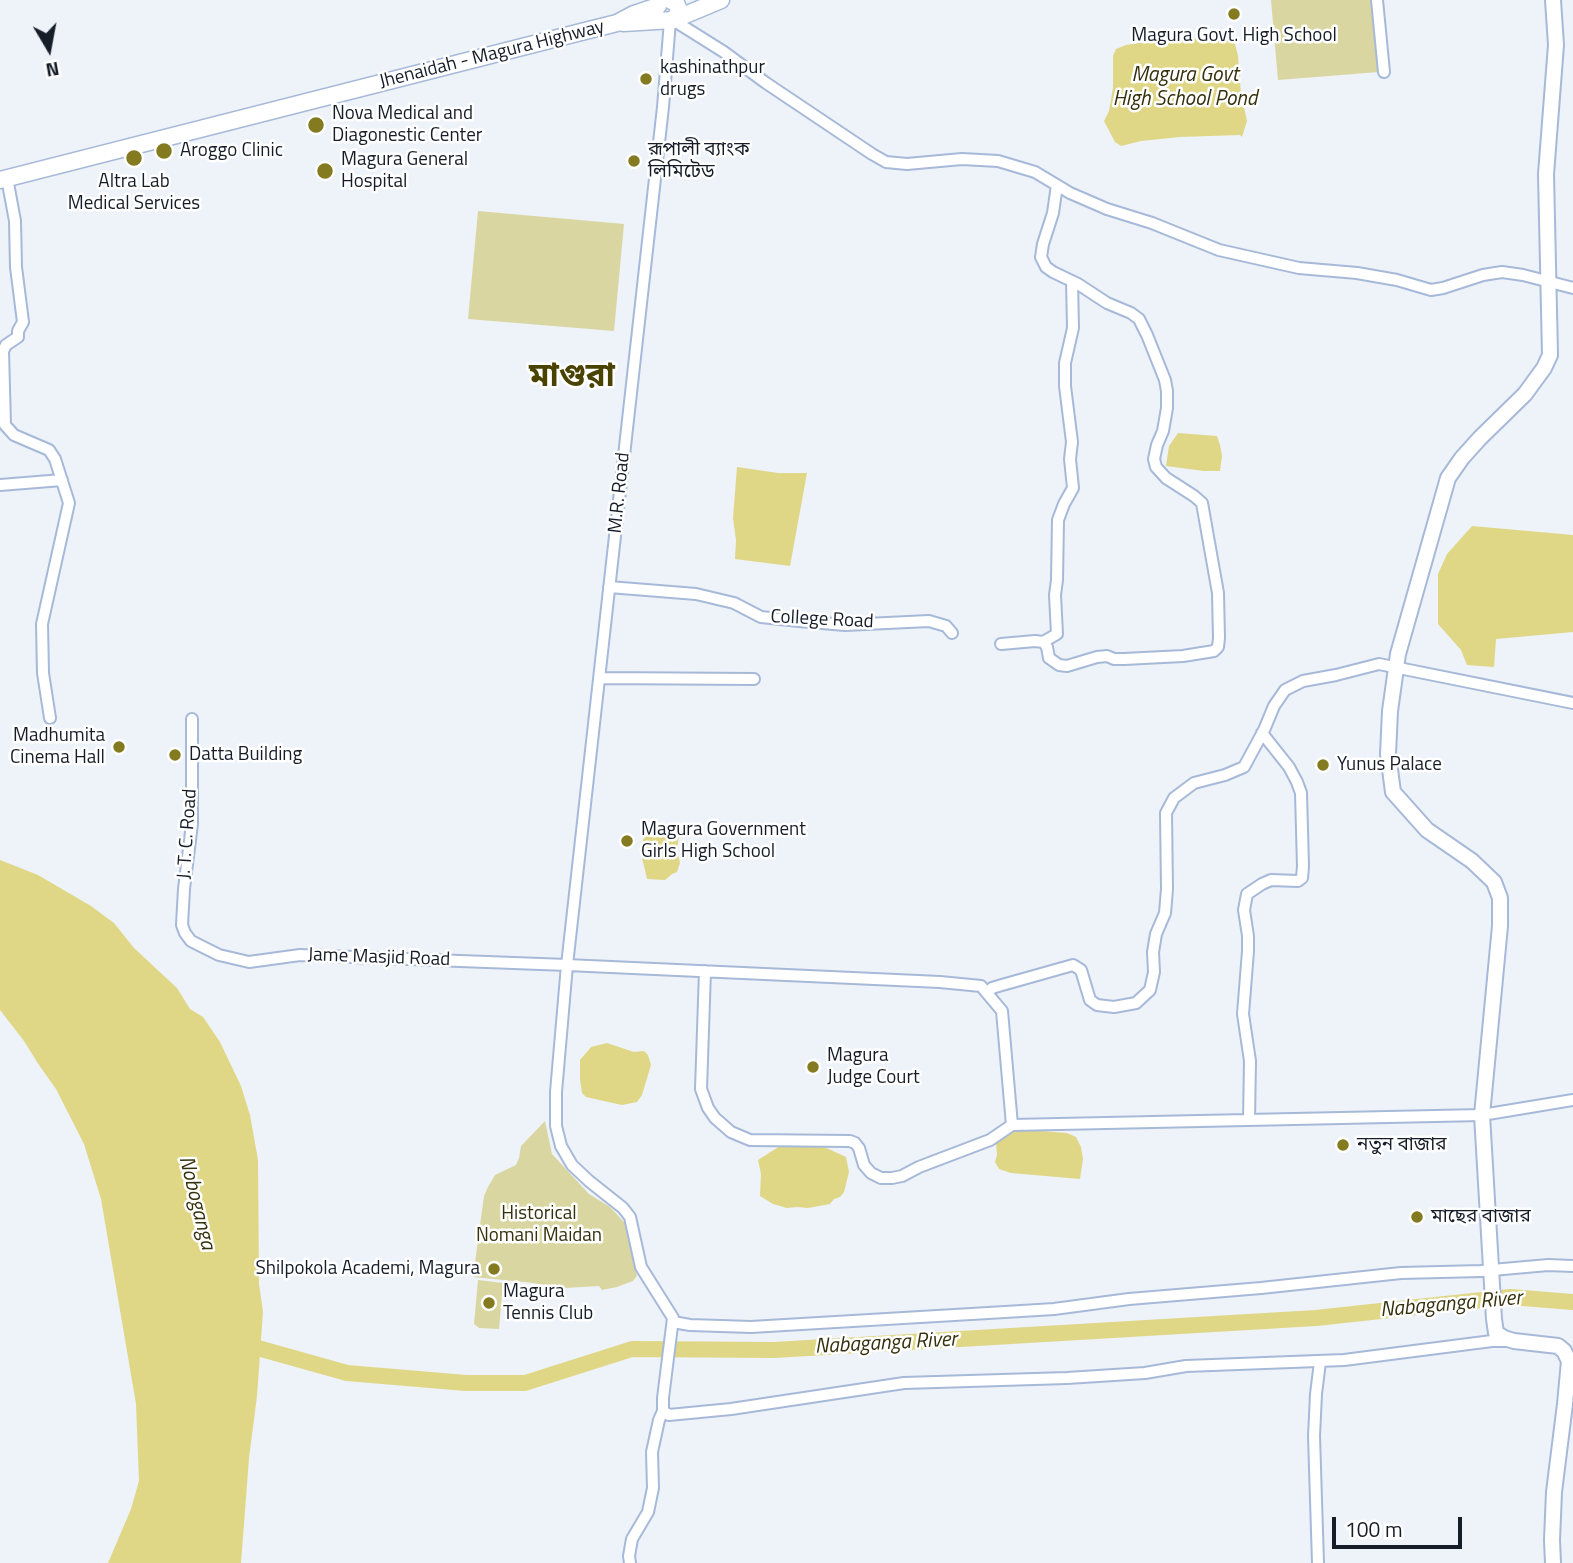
<!DOCTYPE html>
<html>
<head>
<meta charset="utf-8">
<style>
  body { margin:0 }
  #map { position:relative; width:1573px; height:1563px; overflow:hidden; background:#eef2f9; font-family:"Titillium Web",sans-serif }
  canvas { display:block }
  .north { position:absolute; left:14px; top:14px; width:70px; height:70px; -webkit-text-stroke:5px #fff; paint-order:stroke; rotate:170deg; font-size:19px; font-weight:700; line-height:28px; text-align:center; color:#161d28 }
  .north::after { content:''; display:block; margin:auto; width:24px; height:32px; background:#161d28; clip-path:polygon(50% 0,100% 100%,50% 72%,0 100%) }
  .scale { position:absolute; left:1332px; top:1517px; width:130px; height:32px; box-sizing:border-box; border:4px solid #161d28; border-top:0; padding-left:9px; font-size:21px; line-height:24px; white-space:nowrap; color:#161d28; -webkit-text-stroke:5px #fff; paint-order:stroke }
</style>
</head>
<body>
<div id="map">
<canvas width="1573" height="1563"></canvas>
<div class="north">N</div>
<div class="scale">100 m</div>
</div>
<script>
const ctx = document.querySelector('canvas').getContext('2d');
ctx.lineJoin = 'round';
function fill(path, color) { ctx.fillStyle = color; ctx.fill(path, 'evenodd'); }
const shape = rows => new Path2D(rows.map(r => 'M' + r).join(''));
function stroke(path, color, width, dash) { ctx.strokeStyle = color; ctx.lineWidth = width; ctx.lineCap = dash ? 'butt' : 'round'; ctx.setLineDash(dash || []); ctx.stroke(path); }
function label(font, color, halo, rows, align = 'center') {
  ctx.font = font + ' "Titillium Web","Noto Sans Bengali",sans-serif'; ctx.lineWidth = 5; ctx.setLineDash([]); ctx.textBaseline = 'middle'; ctx.strokeStyle = halo; ctx.fillStyle = color; for (const [text, x, y, turn = 0] of rows) {
    ctx.save(); ctx.translate(x, y); ctx.rotate((+turn || 0) * Math.PI / 180); ctx.textAlign = isNaN(turn) ? turn : align; if (halo) ctx.strokeText(text, 0, 0); ctx.fillText(text, 0, 0); ctx.restore();
  }
}
fill(shape([
  [1271,0,1373,0,1379,72,1278,80],
  [478,211,624,224,614,331,468,319],
  [545,1121,552,1154,589,1194,610,1207,625,1223,637,1276,633,1281,617,1287,602,1290,599,1286,565,1288,533,1283,473,1277,484,1196,488,1187,495,1175,516,1165,519,1158,521,1146],
  [478,1280,503,1283,499,1329,479,1328,474,1324]
]), '#dad6a1');
fill(shape([
  [1219,37,1234,40,1238,56,1241,94,1247,121,1242,137,1240,135,1180,137,1141,141,1121,146,1115,142,1104,121,1109,111,1113,88,1113,56,1116,49,1126,45,1140,43],
  [1178,433,1217,436,1220,445,1222,456,1220,471,1204,471,1166,466,1169,446],
  [737,467,778,473,807,473,790,566,735,559,736,540,733,518],
  [1472,526,1573,535,1573,632,1496,639,1494,667,1467,665,1461,650,1438,624,1438,574,1447,554],
  [652,829,674,831,679,835,677,850,680,863,677,872,672,874,665,880,647,879,645,870,642,858,643,840,646,833],
  [0,860,38,875,91,906,114,923,134,948,177,988,190,1009,203,1017,220,1042,241,1086,250,1115,258,1160,259,1284,263,1312,257,1396,249,1458,241,1563,108,1563,131,1509,139,1481,136,1404,101,1199,84,1144,56,1089,39,1065,24,1041,0,1010],
  [607,1043,634,1052,644,1051,648,1055,651,1065,642,1095,637,1102,622,1105,586,1097,582,1093,580,1079,580,1060,591,1047],
  [1028,1130,1067,1133,1076,1137,1081,1147,1083,1159,1080,1179,1011,1173,999,1169,995,1162,997,1155,996,1142,1011,1132],
  [820,1145,846,1157,849,1172,844,1192,840,1197,834,1199,830,1204,808,1208,797,1207,787,1208,773,1204,760,1196,761,1174,758,1160,780,1146]
]), '#dfd785');
stroke(shape([
  [240,1343,347,1373,466,1383,525,1383,632,1349,774,1350,1316,1318,1510,1297,1573,1302]
]), '#dfd785', 16);
const minor = shape([
  [1377,0,1384,72],
  [673,20,724,52,766,83,872,154,886,162,907,164,962,159,998,161,1035,172,1070,193,1107,209,1152,223,1219,250,1299,268,1357,273,1397,280,1431,290,1443,288,1483,275,1502,272,1523,275,1573,288],
  [7,178,15,221,16,267,23,322,18,331,18,337,6,345,3,351,5,425,14,435,49,450,55,459,69,503,42,624,43,673,50,718],
  [0,485,62,480],
  [609,587,696,594,734,603,761,617,799,621,845,625,929,621,946,626,952,633],
  [1043,642,1057,634,1055,595,1057,580,1058,520,1064,504,1073,488,1070,459,1072,442,1065,386,1065,363,1073,328,1072,281],
  [1001,644,1035,641,1043,642,1047,647,1049,658,1059,665,1067,666,1097,657,1107,656,1114,659,1124,659,1183,656,1214,651,1218,647,1219,638,1218,593,1202,503,1194,496,1166,478,1156,467,1154,459,1157,445,1163,431,1167,408,1167,391,1165,380,1147,335,1139,319,1131,313,1107,303,1078,284,1053,272,1046,267,1041,257,1043,244,1053,213,1057,185],
  [599,678,754,679],
  [192,719,192,824,184,889,182,925,185,933,191,941,219,955,249,962,300,955,567,965,940,982,981,986,1002,1011,1012,1125,1482,1115,1573,1100],
  [705,971,701,1089,708,1108,715,1118,731,1132,750,1140,850,1141,855,1143,859,1148,864,1165,871,1173,881,1178,892,1178,902,1176,919,1167,990,1140,1012,1125],
  [987,993,992,988,1002,985,1073,965,1081,970,1090,1000,1097,1005,1114,1007,1136,1003,1150,990,1154,972,1153,952,1156,934,1165,913,1167,889,1166,813,1174,798,1194,783,1225,775,1244,767,1264,730,1274,706,1285,690,1303,681,1336,675,1379,664,1573,703],
  [1249,1120,1250,1061,1243,1014,1248,951,1248,936,1244,910,1247,894,1262,884,1271,880,1298,881,1302,878,1303,866,1301,793,1297,782,1289,767,1262,733],
  [673,1322,690,1325,751,1327,1005,1312,1054,1309,1129,1299,1261,1288,1401,1273,1481,1271,1548,1265,1573,1266],
  [663,1411,669,1415,731,1409,904,1383,1067,1378,1145,1373,1186,1366,1344,1360,1492,1341,1509,1341],
  [630,1563,629,1556,632,1539,648,1512,653,1488,652,1452,659,1420,663,1411,663,1398,673,1318,641,1267,630,1217,623,1208,589,1181,572,1165,561,1146,556,1126,556,1092,567,965,663,107,670,21],
  [1318,1563,1314,1436,1316,1394,1320,1362]
]);
const major = shape([
  [1553,0,1556,45,1546,174,1550,355,1544,368,1525,394,1480,438,1462,458,1448,478,1398,654,1390,711,1388,754,1393,792,1427,830,1472,861,1494,882,1500,898,1500,926,1482,1115,1494,1319,1496,1333,1504,1338,1514,1341,1558,1346,1564,1351,1569,1361,1565,1404,1554,1492,1552,1540,1553,1563]
]);
const highway = shape([
  [673,20,721,0],
  [623,23,673,20,676,17,679,10,676,3,670,0],
  [0,180,581,32,617,23,634,14,658,6]
]);
stroke(minor, '#a7b9d8', 14);
stroke(major, '#a7b9d8', 18);
stroke(highway, '#a7b9d8', 19);
stroke(minor, '#fff', 10);
stroke(major, '#fff', 14);
stroke(highway, '#fff', 16);
for (const [x, y, r, color] of [
  [1234,14,7,"#847b21"],
  [646,79,7,"#847b21"],
  [316,125,9,"#847b21"],
  [164,151,9,"#847b21"],
  [134,158,9,"#847b21"],
  [634,161,7,"#847b21"],
  [325,171,9,"#847b21"],
  [119,747,7,"#847b21"],
  [175,755,7,"#847b21"],
  [1323,765,7,"#847b21"],
  [627,841,7,"#847b21"],
  [813,1067,7,"#847b21"],
  [1343,1145,7,"#847b21"],
  [1417,1217,7,"#847b21"],
  [494,1269,7,"#847b21"],
  [489,1303,7,"#847b21"]
]) { const dot = new Path2D(); dot.arc(x, y, r, 0, 2 * Math.PI); ctx.fillStyle = color; ctx.fill(dot); stroke(dot, '#fff', 2.5); }
label('19px', '#161d28', '#fff', [
  ["Magura Govt. High School",1234,36,"center"],
  ["kashinathpur",660,68],
  ["drugs",660,90],
  ["Nova Medical and",332,114],
  ["Diagonestic Center",332,136],
  ["রূপালী ব্যাংক",648,150],
  ["লিমিটেড",648,172],
  ["Aroggo Clinic",180,151],
  ["Magura General",341,160],
  ["Hospital",341,182],
  ["Altra Lab",134,182,"center"],
  ["Medical Services",134,204,"center"],
  ["Madhumita",105,736,"right"],
  ["Cinema Hall",105,758,"right"],
  ["Datta Building",189,755],
  ["Yunus Palace",1337,765],
  ["Magura Government",641,830],
  ["Girls High School",641,852],
  ["Magura",827,1056],
  ["Judge Court",827,1078],
  ["নতুন বাজার",1357,1145],
  ["মাছের বাজার",1431,1217],
  ["Shilpokola Academi, Magura",480,1269,"right"],
  ["Magura",503,1292],
  ["Tennis Club",503,1314]
], 'left');
label('19px', '#161d28', '#fff', [
  ["Jhenaidah - Magura Highway",492,55,-14],
  ["M.R. Road",620,493,-84],
  ["College Road",822,620,3],
  ["J. T. C. Road",188,834,-86],
  ["Jame Masjid Road",379,958,2]
]);
label('19px', '#34310c', '#fff', [
  ["Historical",539,1214],
  ["Nomani Maidan",539,1236]
]);
label('italic 21px', '#35310d', '#fff', [
  ["Magura Govt",1185,76],
  ["High School Pond",1185,100],
  ["Noboganga",196,1203,76],
  ["Nabaganga River",1451,1305,-5],
  ["Nabaganga River",886,1344,-3]
]);
label('bold 33px', '#4a4300', '#fff', [
  ["মাগুরা",572,378]
]);
</script>
</body>
</html>
